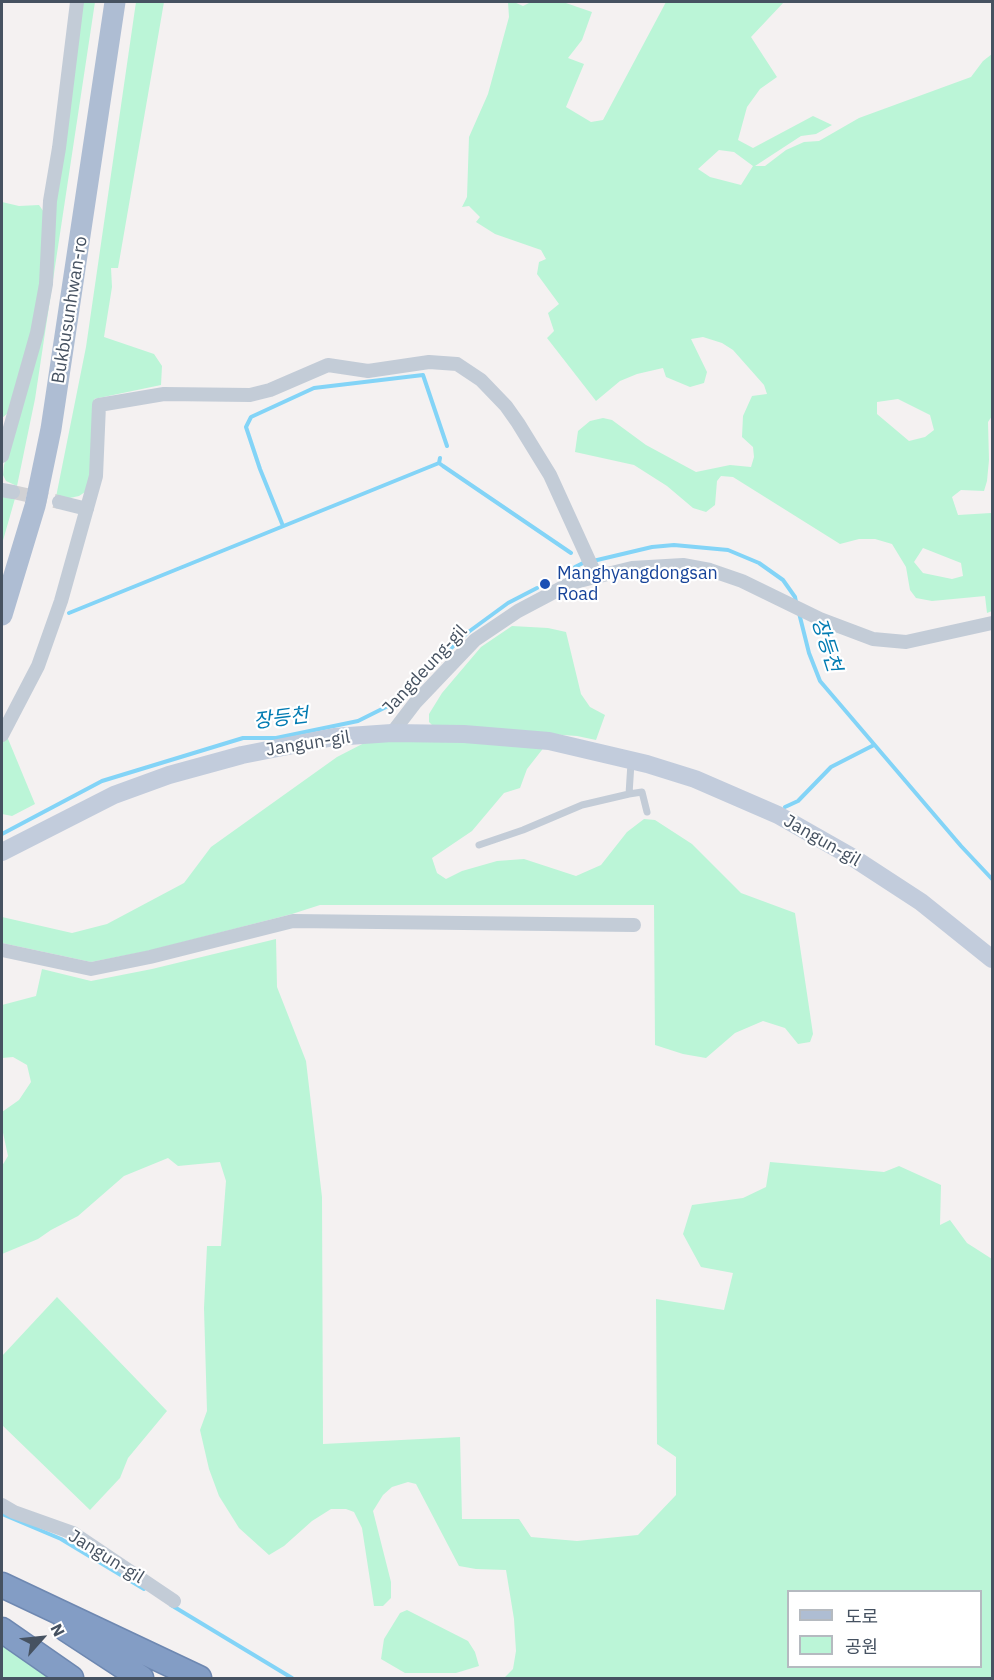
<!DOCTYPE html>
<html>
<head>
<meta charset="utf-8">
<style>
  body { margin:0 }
  #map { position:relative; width:994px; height:1680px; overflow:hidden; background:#f4f1f1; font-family:"IBM Plex Sans","Noto Sans KR",sans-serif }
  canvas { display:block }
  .frame { position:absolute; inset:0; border:3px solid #465261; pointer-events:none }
  .legend { position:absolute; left:787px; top:1590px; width:195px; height:78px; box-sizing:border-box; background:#fff; border:2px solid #b5bac0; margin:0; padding:8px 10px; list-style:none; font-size:18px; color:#465261 }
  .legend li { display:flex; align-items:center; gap:12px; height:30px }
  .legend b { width:30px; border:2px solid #b5bac0 }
  .north { position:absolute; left:12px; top:1608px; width:60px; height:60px; -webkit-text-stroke:4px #fff; paint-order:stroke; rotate:63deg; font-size:16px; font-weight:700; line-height:24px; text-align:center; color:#465261 }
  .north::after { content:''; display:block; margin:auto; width:21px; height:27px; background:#465261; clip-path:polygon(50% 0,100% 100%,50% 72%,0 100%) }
</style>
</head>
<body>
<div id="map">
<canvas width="994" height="1680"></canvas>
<div class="frame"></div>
<ul class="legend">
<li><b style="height:8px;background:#aebdd3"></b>도로</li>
<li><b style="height:16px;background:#bbf5d7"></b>공원</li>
</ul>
<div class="north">N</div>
</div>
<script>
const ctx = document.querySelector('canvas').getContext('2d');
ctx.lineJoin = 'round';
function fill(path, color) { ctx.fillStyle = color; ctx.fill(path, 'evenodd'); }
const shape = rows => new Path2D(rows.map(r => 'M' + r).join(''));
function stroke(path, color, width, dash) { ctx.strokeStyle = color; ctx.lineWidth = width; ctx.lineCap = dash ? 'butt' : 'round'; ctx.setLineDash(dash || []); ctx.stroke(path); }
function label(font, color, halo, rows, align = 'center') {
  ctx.font = font + ' "IBM Plex Sans","Noto Sans KR",sans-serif'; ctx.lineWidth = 4.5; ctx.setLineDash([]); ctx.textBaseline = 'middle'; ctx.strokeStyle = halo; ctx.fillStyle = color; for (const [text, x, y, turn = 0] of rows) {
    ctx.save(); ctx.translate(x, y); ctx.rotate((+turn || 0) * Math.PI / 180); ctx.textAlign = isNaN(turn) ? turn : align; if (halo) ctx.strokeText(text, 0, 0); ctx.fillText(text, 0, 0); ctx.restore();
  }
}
fill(shape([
  [82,2,95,2,35,399,17,486,6,481,3,475,4,465,19,415,55,202],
  [136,2,164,2,118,268,111,268,112,287,104,337,154,354,162,366,161,385,94,399,91,479,88,490,79,496,65,499,56,497,86,347],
  [508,2,514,2,523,6,531,2,563,2,592,12,582,40,568,58,584,64,566,107,591,122,603,120,666,2,784,2,751,37,777,77,760,89,747,107,738,140,753,148,813,116,832,125,816,134,801,136,755,166,765,166,786,150,804,142,819,141,859,118,971,77,983,61,992,54,992,416,988,422,989,460,987,481,984,491,961,490,952,497,958,515,991,513,992,515,992,611,987,613,985,596,932,601,916,598,910,590,906,567,892,544,875,539,859,539,840,544,733,477,721,476,717,481,715,505,706,512,693,508,667,486,634,465,575,452,578,431,590,421,603,418,612,420,646,445,696,472,730,465,751,467,754,457,753,447,742,437,743,416,752,396,767,394,764,385,733,350,722,343,703,337,691,339,707,372,704,383,690,387,666,377,663,368,637,374,620,381,596,401,547,338,554,331,548,313,559,304,537,274,539,262,546,259,541,250,495,234,476,222,480,217,469,206,462,207,467,197,469,137,488,94,509,17],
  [719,150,734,152,753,166,741,185,710,177,698,169],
  [898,399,930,415,934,430,925,437,909,441,877,414,877,402],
  [923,548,961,563,963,576,952,579,923,573,914,562],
  [2,202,19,206,39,205,46,215,40,284,32,332,8,413,2,418],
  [2,493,16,495,2,544],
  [512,626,548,628,566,632,581,694,590,707,605,715,596,740,577,736,433,726,429,722,429,714,442,693,481,647],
  [6,734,35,804,12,816,2,814,2,745],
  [392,736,545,746,527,769,520,788,504,793,472,831,432,858,437,873,446,879,462,871,497,861,524,859,576,876,601,865,627,832,644,819,655,820,692,844,741,893,795,913,813,1034,810,1042,798,1044,785,1028,763,1021,735,1033,706,1058,683,1054,655,1045,654,905,320,905,292,914,148,951,91,962,2,943,2,917,72,933,107,924,184,883,211,847,337,757,370,740],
  [276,939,277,987,306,1061,322,1197,323,1444,460,1437,462,1519,519,1519,531,1537,577,1541,638,1535,676,1495,676,1457,657,1444,656,1299,724,1310,733,1273,701,1267,683,1234,692,1205,743,1198,766,1187,770,1162,884,1172,899,1166,941,1185,940,1225,950,1220,967,1243,992,1259,992,1678,504,1678,513,1669,516,1651,514,1619,506,1570,476,1569,459,1566,416,1484,408,1482,392,1487,383,1495,373,1511,391,1582,391,1598,383,1606,374,1606,362,1528,354,1512,346,1509,331,1509,312,1521,284,1546,269,1555,239,1528,219,1496,209,1469,200,1430,207,1411,204,1308,207,1246,221,1246,226,1181,220,1162,178,1166,168,1158,124,1176,78,1216,51,1230,38,1239,2,1254,2,1166,8,1156,2,1128,2,1112,19,1100,31,1082,27,1065,13,1057,2,1058,2,1005,36,996,42,969,91,981,152,969],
  [788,1592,980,1592,980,1666,788,1666],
  [57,1297,167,1411,128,1458,120,1478,90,1510,2,1425,2,1356],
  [407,1610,468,1641,475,1652,479,1666,456,1673,405,1673,381,1659,384,1639,400,1613],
  [2,1646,53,1678,2,1678]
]), '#bbf5d7');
stroke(shape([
  [440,458,439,463,443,466,571,553],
  [283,526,260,469,246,427,251,417,314,388,423,375,447,446],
  [593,561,652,547,674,545,728,550,759,563,783,580,795,597,796,602],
  [575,567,585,562],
  [69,613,439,463],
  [799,613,809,653,820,681,961,846,992,879],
  [785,807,798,801,831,767,874,745],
  [2,834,102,781,243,738,276,738,358,721,392,704,467,633,508,603,537,588],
  [2,1514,61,1539,144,1589],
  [171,1605,292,1678]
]), '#83d4f7', 4);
stroke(shape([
  [13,492,59,502]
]), '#d1d1d4', 14, [14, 7]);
const highway = shape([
  [2,1585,199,1678],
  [66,1629,141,1678],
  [2,1630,71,1678]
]);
stroke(highway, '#6e88b1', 27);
stroke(shape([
  [629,794,631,763],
  [479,845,523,830,582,805,629,794,642,792,647,812]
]), '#c3ccd7', 7);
stroke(shape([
  [2,456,37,333,46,284,50,201,59,148,77,2],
  [2,490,13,492],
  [59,502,87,509],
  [392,733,415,703,475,640,518,611,571,583,632,568,683,565,710,570,742,581,820,619,873,639,906,642,992,623],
  [2,735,38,666,61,601,96,476,99,405,164,394,250,395,270,390,328,365,368,371,429,362,457,364,481,380,506,406,518,423,550,475,596,576],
  [2,950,91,969,150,957,293,921,634,925],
  [2,1505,14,1512,73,1533,174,1601]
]), '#c3ccd7', 14);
stroke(shape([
  [2,852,114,795,169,775,242,755,334,737,392,733,464,734,549,741,647,764,695,779,778,815,852,857,921,902,992,959]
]), '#c2ccdc', 18);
stroke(shape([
  [2,615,35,506,51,429,115,2]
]), '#aebdd3', 21);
stroke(highway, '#839dc5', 24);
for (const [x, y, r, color] of [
  [545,584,6,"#1a4fb4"]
]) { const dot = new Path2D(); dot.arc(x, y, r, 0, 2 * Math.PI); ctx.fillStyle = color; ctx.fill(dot); stroke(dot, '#fff', 2); }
label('18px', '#465261', '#fff', [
  ["Bukbusunhwan-ro",70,310,-81],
  ["Jangdeung-gil",425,670,-47],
  ["Jangun-gil",308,744,-9],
  ["Jangun-gil",822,841,30],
  ["Jangun-gil",106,1557,32]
]);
label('18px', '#164399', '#fff', [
  ["Manghyangdongsan",557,574],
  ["Road",557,595]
], 'left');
label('italic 20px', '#017bb2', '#fff', [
  ["장등천",826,645,72],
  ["장등천",281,719,-7]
]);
</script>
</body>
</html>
